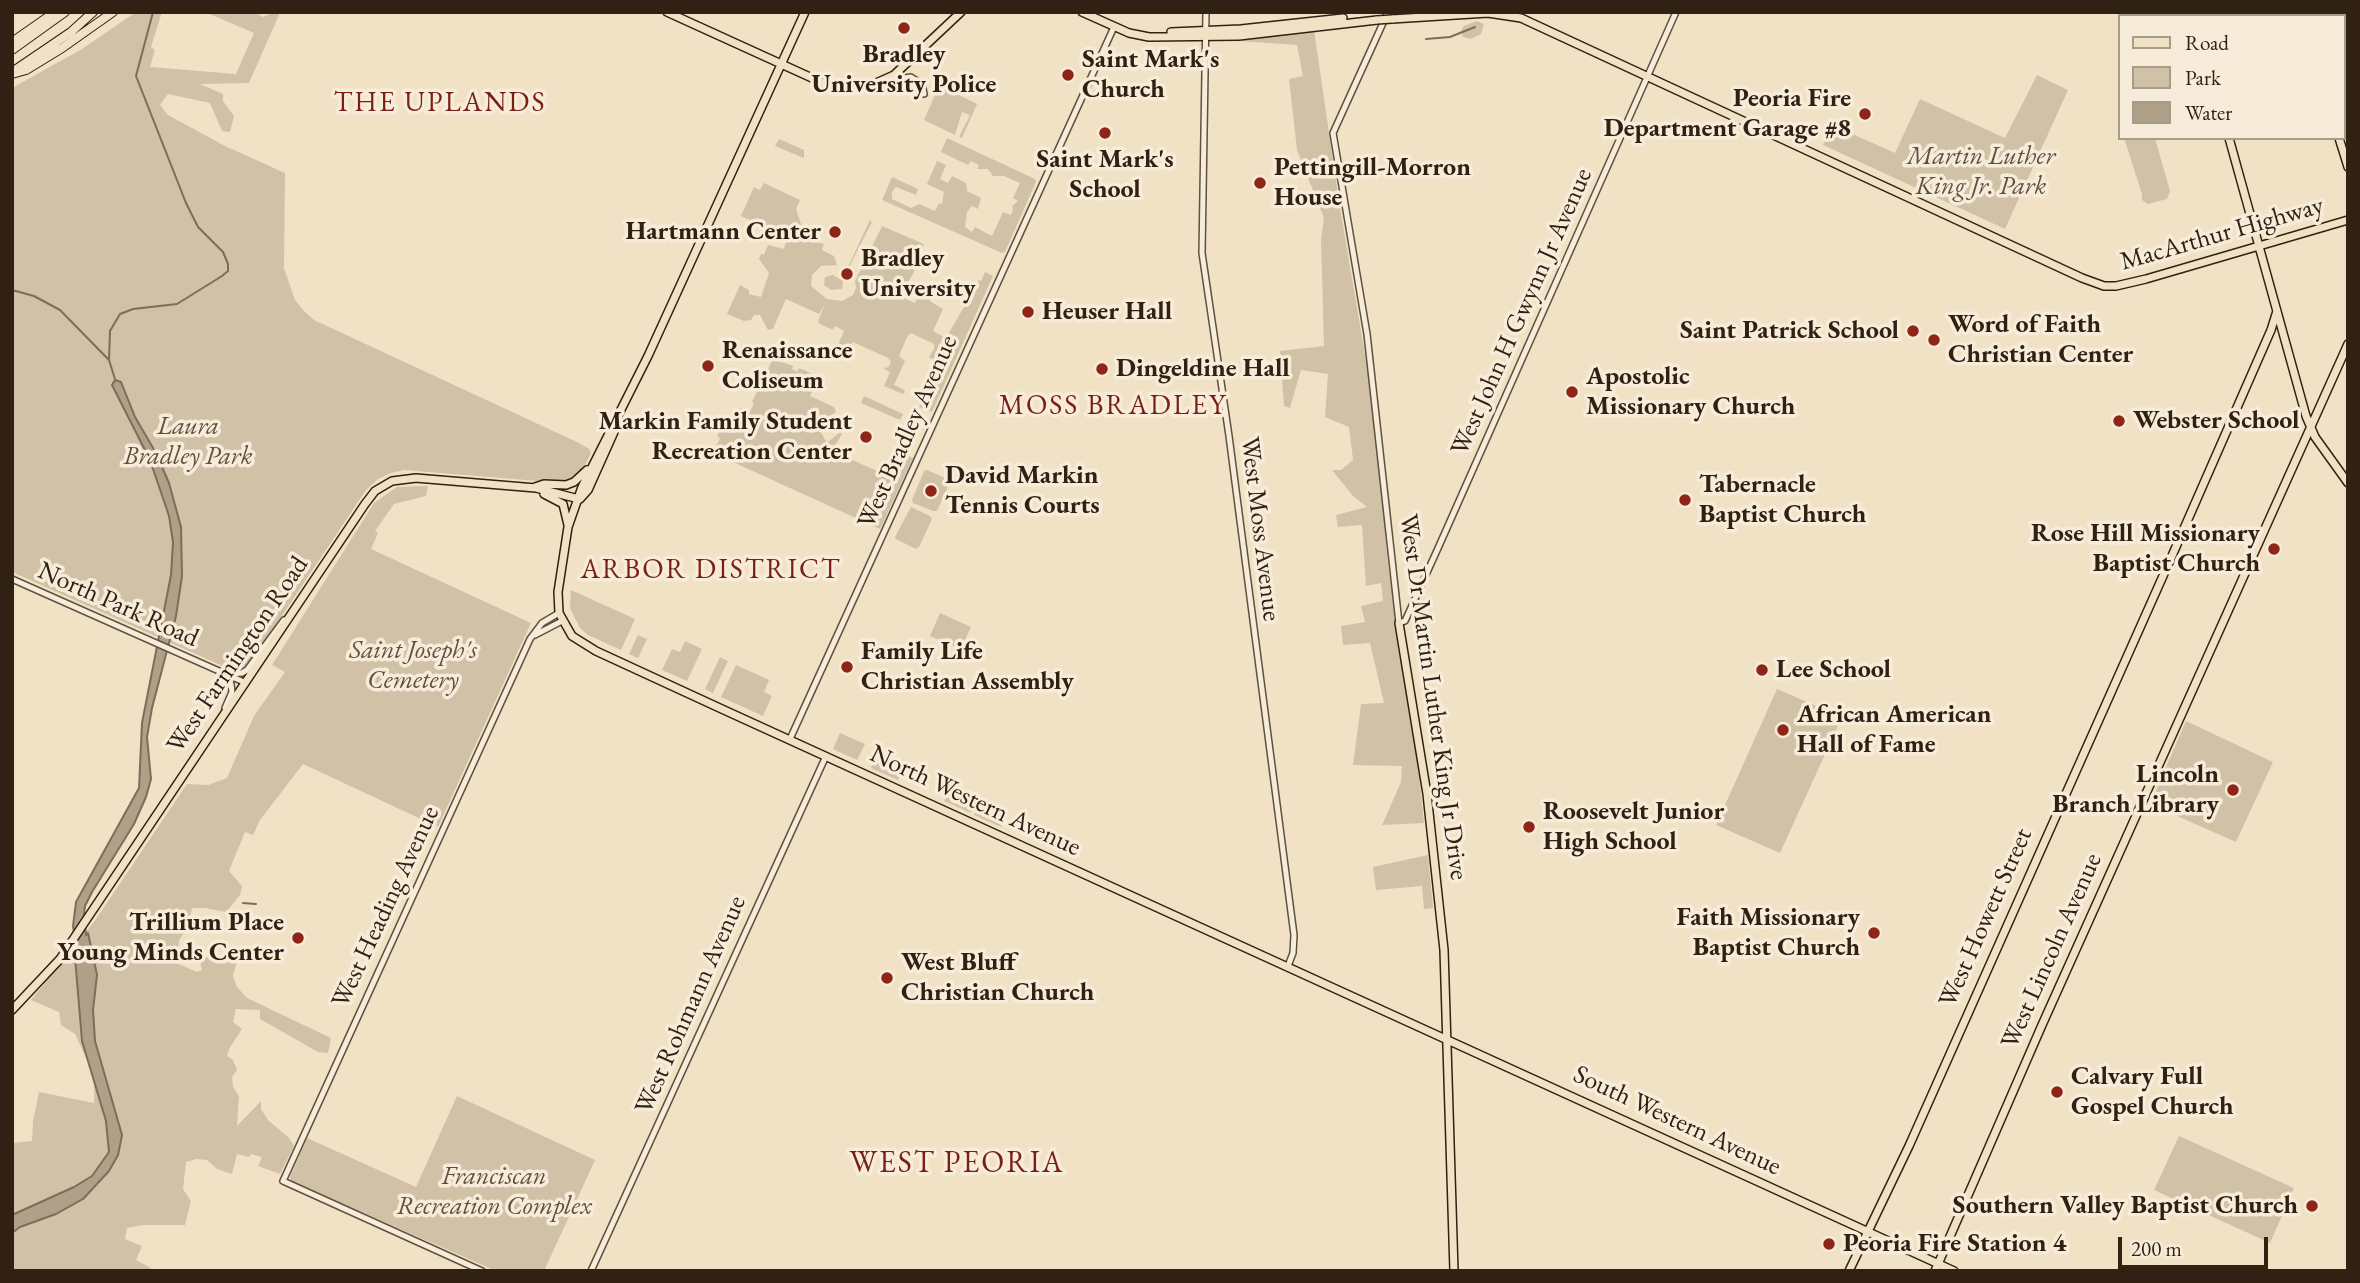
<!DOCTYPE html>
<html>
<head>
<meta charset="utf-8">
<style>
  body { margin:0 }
  #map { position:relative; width:2360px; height:1283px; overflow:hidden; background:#f2e2c5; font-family:"EB Garamond",serif }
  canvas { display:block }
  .frame { position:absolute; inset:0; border:14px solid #302112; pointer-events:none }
  .legend { position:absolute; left:2118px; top:14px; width:228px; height:126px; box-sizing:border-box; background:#f7ecd9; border:2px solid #a79b89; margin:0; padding:9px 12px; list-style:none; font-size:21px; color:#302112 }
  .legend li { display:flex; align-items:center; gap:14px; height:35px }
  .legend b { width:35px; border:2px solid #a79b89 }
  .scale { position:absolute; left:2118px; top:1237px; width:150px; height:32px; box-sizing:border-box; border:4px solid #302112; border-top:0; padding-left:9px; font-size:21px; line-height:24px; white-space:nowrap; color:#302112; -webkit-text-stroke:5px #f7ecd9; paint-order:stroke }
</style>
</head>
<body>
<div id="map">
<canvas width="2360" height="1283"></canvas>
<div class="frame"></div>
<ul class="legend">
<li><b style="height:9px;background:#f2e2c5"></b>Road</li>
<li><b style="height:19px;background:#d1c1a7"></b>Park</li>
<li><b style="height:19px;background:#b0a088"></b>Water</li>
</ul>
<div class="scale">200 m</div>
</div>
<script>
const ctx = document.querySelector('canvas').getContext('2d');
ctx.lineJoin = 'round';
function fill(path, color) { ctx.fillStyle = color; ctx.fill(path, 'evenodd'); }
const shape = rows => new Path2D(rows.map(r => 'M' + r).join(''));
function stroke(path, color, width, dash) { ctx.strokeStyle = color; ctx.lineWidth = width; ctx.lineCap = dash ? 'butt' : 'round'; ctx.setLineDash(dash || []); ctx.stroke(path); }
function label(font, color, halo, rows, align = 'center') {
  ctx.font = font + ' "EB Garamond",serif'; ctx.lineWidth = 7; ctx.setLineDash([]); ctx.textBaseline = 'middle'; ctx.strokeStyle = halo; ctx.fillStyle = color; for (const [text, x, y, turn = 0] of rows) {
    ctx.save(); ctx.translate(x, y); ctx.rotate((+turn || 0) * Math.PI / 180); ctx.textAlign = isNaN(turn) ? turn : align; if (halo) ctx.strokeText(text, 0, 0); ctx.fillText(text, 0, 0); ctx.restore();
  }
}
fill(shape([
  [136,12,162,12,151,47,155,50,150,67,236,74,254,33,205,12,254,12,263,17,274,12,279,15,249,83,200,84,223,94,223,101,234,116,230,132,222,131,210,103,168,94,160,105,168,115,225,146,285,173,284,268,295,300,304,311,314,320,579,443,589,449,591,453,583,469,575,479,562,483,404,470,391,473,378,479,366,490,247,668,236,672,12,572,12,88,82,49],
  [1477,21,1484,24,1481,34,1471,39,1463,37,1461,30,1464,26],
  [1314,30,1340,208,1376,419,1388,565,1415,738,1424,823,1382,825,1401,782,1402,766,1353,765,1361,704,1384,703,1370,643,1343,645,1341,626,1365,622,1361,606,1383,601,1381,583,1366,586,1362,525,1338,527,1336,515,1367,507,1353,496,1332,470,1341,470,1353,460,1349,427,1325,417,1328,374,1301,370,1290,408,1284,406,1280,351,1324,346,1321,239,1324,218,1297,150,1289,79,1303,76,1297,45,1239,41],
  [2037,75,2068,90,2005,229,1823,145,1832,125,1895,153,1920,99,2005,138],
  [938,80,963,97,977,104,962,138,959,137,970,115,962,112,955,135,924,120,937,90],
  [947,138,1035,179,1036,182,1005,252,1002,253,882,200,892,177,918,189,916,195,896,187,892,192,892,199,911,208,919,204,935,211,939,203,942,204,944,192,927,184,937,161,946,165,940,179,948,183,952,176,966,183,967,191,981,198,978,209,972,206,967,212,965,227,972,232,975,227,992,236,1003,212,1011,215,1013,210,1012,206,1018,201,1013,198,1020,183,1004,176,993,176,988,169,977,169,979,165,971,161,968,165,941,152],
  [2124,138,2155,138,2170,191,2167,199,2148,204,2142,200,2142,194],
  [779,139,804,150,804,158,775,146],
  [764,183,800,200,796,209,801,224,810,233,813,241,824,244,822,250,834,256,837,265,821,266,812,275,811,286,827,299,842,301,853,295,856,288,855,281,882,226,924,244,914,272,900,296,915,303,918,297,925,300,928,294,932,296,930,301,943,309,933,331,946,338,968,300,962,297,966,289,969,291,973,281,977,283,979,280,981,281,985,272,993,276,932,412,919,407,940,364,929,357,934,349,934,344,911,333,907,337,899,356,905,361,894,385,905,390,903,394,884,386,890,372,884,369,885,367,888,368,891,362,888,358,853,342,849,347,844,348,838,360,833,356,844,331,835,326,833,330,820,324,818,321,825,304,819,314,786,299,773,329,768,330,760,315,754,315,751,320,744,321,727,314,740,285,749,290,749,294,761,297,769,273,759,259,761,254,764,255,768,245,784,249,789,231,754,222,741,216,754,187,760,190],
  [870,220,872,222,846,273,846,271],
  [833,275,843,281,842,289,831,290,824,285,825,277],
  [773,359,793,366,792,369,797,372,799,368,811,373,817,381,810,396,834,407,836,412,818,427,827,443,840,432,842,434,832,451,893,478,903,454,913,458,880,529,713,453,720,438,717,436,721,428,726,432,734,433,743,427,744,417,738,410,740,408,750,412,754,403,752,402],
  [864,396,903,414,900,420,861,403],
  [927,470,948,479,950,482,937,511,933,511,913,503,912,500,924,471],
  [428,486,426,496,394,504,375,531,378,533,371,549,531,623,438,827,303,764,260,820,253,835,245,832,229,871,242,886,240,895,226,912,205,908,192,908,187,929,179,940,176,963,197,972,202,970,198,954,226,964,225,939,234,952,237,960,233,976,237,987,247,998,331,1038,328,1053,318,1052,260,1019,260,1010,236,1009,233,1022,242,1029,230,1047,227,1056,233,1060,237,1070,232,1077,233,1087,239,1096,237,1126,261,1101,261,1109,268,1120,289,1138,294,1146,280,1174,258,1166,262,1157,251,1154,249,1157,237,1154,232,1174,217,1169,207,1160,196,1159,186,1162,183,1189,191,1201,185,1225,143,1225,127,1228,125,1239,142,1246,136,1260,151,1268,150,1271,12,1271,12,1143,32,1141,33,1121,39,1092,94,1103,94,1075,75,1034,61,1025,59,1012,31,1000,94,922,187,784,208,785,227,778,254,716,285,672,272,665,374,503,397,487],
  [911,507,930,516,932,519,919,547,916,549,896,539,895,537],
  [571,590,635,619,621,650,588,635,580,628,570,608],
  [940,613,971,627,961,649,930,636],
  [638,635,647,639,638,658,629,654],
  [685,641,702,649,687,681,662,670,672,649,680,652],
  [720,657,728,661,713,693,705,689],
  [736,665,769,680,764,692,772,696,763,716,721,697],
  [1777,689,1842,717,1780,853,1716,825],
  [2186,721,2273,762,2236,842,2150,804],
  [840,733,865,744,857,760,833,749],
  [874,761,901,774,898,780,871,768],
  [951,785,978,797,971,813,944,801],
  [978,807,1005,819,1001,827,974,815],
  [1428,855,1433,908,1424,909,1422,886,1376,890,1373,867],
  [457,1096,595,1160,544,1271,496,1271,291,1181,290,1177,307,1138,416,1187],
  [2179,1136,2294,1188,2270,1243,2154,1190]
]), '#d1c1a7');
const water = shape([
  [115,380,121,382,135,417,156,453,169,483,181,527,182,576,176,616,152,708,147,737,151,779,146,797,134,824,92,892,85,906,84,915,86,935,88,933,97,975,93,1010,95,1041,122,1135,118,1155,109,1171,83,1199,56,1214,20,1227,12,1233,12,1215,74,1187,92,1176,109,1152,106,1121,82,1041,74,945,76,945,73,926,76,902,139,788,142,723,171,575,173,542,169,516,150,460,112,385,115,380]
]);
fill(water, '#b0a088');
stroke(water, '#7d6d59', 2);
stroke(shape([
  [1426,39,1450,37,1475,27],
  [12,290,34,296,60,310,109,360,115,379],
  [109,360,110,331,120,314,133,309,177,304,222,276,228,271,228,264,223,252,198,227,186,203,136,76,153,12],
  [243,903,256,904]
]), '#7d6d59', 2);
const minor = shape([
  [1206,12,1202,253,1229,436,1294,935,1293,953,1288,966],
  [1388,12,1333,133,1367,334,1399,623,1405,621,1439,546,1676,12],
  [862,86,870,89,883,87,899,79,911,77,922,84,924,94],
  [12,579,246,683],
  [535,635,562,621],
  [222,674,231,684,232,692,225,708],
  [230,674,242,673,247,670,284,620],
  [790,739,1114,27],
  [482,1271,283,1181,530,639,542,623,559,613],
  [591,1271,826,756]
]);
const major = shape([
  [667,12,823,83,853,87,874,84,894,75,961,12],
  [805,12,648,356,582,487,568,527,558,592,559,613,572,636,596,651,724,710,1954,1271],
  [1082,12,1129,33,1149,37,1239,36,1377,20],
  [2194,12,2195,16],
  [2303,12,2304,16],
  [1392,19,1488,13,1521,18,2082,278,2104,286,2116,286,2146,279,2348,220],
  [1171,32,1241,29,1343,18],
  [2229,138,2306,416,2315,437,2348,483],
  [2339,138,2348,167],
  [535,487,544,484,566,485,574,482,587,470],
  [544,494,563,504,568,525],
  [580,499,588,490,614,432],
  [1399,623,1427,794,1444,950,1454,1271],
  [12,1010,60,959,365,504,375,491,392,481,416,478,536,488,579,499],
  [1849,1271,1909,1146,2175,549,2271,330,2277,311],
  [1935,1271,2042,1025,2348,344]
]);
const highway = shape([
  [12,42,55,12],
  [12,50,65,12],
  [15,70,71,32,93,12],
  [12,74,26,70,62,48,113,12]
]);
stroke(minor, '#60513f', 8);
stroke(major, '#302112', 10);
stroke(highway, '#302112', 10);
stroke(minor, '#f7ecd9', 5);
stroke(major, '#f2e2c5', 7);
stroke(highway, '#f2e2c5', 8);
const majorBridge = shape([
  [1377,20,1392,19]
]);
stroke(majorBridge, '#302112', 10, []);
stroke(majorBridge, '#f2e2c5', 7);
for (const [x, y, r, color] of [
  [904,28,7,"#8f2418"],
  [1068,75,7,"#8f2418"],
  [1865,114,7,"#8f2418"],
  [1105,133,7,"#8f2418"],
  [1260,183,7,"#8f2418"],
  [835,232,7,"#8f2418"],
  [847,274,7,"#8f2418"],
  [1028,312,7,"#8f2418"],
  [1913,331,7,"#8f2418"],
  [1934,340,7,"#8f2418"],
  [708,366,7,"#8f2418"],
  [1102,369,7,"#8f2418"],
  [1572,392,7,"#8f2418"],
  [2119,421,7,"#8f2418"],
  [866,437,7,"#8f2418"],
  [931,491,7,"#8f2418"],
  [1685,500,7,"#8f2418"],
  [2274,549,7,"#8f2418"],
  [847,667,7,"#8f2418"],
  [1762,670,7,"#8f2418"],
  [1783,730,7,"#8f2418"],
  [2233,790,7,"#8f2418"],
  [1529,827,7,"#8f2418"],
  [1874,933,7,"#8f2418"],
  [298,938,7,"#8f2418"],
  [887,978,7,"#8f2418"],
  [2057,1092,7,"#8f2418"],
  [2312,1206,7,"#8f2418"],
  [1829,1244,7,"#8f2418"]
]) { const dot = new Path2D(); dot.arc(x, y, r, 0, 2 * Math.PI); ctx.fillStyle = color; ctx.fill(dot); stroke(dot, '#f7ecd9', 2.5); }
label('bold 26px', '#302112', '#f7ecd9', [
  ["Bradley",904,55,"center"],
  ["University Police",904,85,"center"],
  ["Saint Mark's",1082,60],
  ["Church",1082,90],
  ["Peoria Fire",1851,99,"right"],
  ["Department Garage #8",1851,129,"right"],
  ["Saint Mark's",1105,160,"center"],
  ["School",1105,190,"center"],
  ["Pettingill-Morron",1274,168],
  ["House",1274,198],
  ["Hartmann Center",821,232,"right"],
  ["Bradley",861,259],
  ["University",861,289],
  ["Heuser Hall",1042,312],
  ["Word of Faith",1948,325],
  ["Christian Center",1948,355],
  ["Saint Patrick School",1899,331,"right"],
  ["Renaissance",722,351],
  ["Coliseum",722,381],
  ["Dingeldine Hall",1116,369],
  ["Apostolic",1586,377],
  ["Missionary Church",1586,407],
  ["Webster School",2133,421],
  ["Markin Family Student",852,422,"right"],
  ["Recreation Center",852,452,"right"],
  ["David Markin",945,476],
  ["Tennis Courts",945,506],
  ["Tabernacle",1699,485],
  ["Baptist Church",1699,515],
  ["Rose Hill Missionary",2260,534,"right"],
  ["Baptist Church",2260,564,"right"],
  ["Family Life",861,652],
  ["Christian Assembly",861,682],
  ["Lee School",1776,670],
  ["African American",1797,715],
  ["Hall of Fame",1797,745],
  ["Lincoln",2219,775,"right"],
  ["Branch Library",2219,805,"right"],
  ["Roosevelt Junior",1543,812],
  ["High School",1543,842],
  ["Faith Missionary",1860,918,"right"],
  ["Baptist Church",1860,948,"right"],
  ["Trillium Place",284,923,"right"],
  ["Young Minds Center",284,953,"right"],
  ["West Bluff",901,963],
  ["Christian Church",901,993],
  ["Calvary Full",2071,1077],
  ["Gospel Church",2071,1107],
  ["Southern Valley Baptist Church",2298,1206,"right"],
  ["Peoria Fire Station 4",1843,1244]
], 'left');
label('italic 26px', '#60513f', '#f7ecd9', [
  ["Martin Luther",1981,157],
  ["King Jr. Park",1981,187],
  ["Laura",188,427],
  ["Bradley Park",188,457],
  ["Saint Joseph's",413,651],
  ["Cemetery",413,681],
  ["Franciscan",494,1177],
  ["Recreation Complex",494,1207]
]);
label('26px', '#302112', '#f7ecd9', [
  ["MacArthur Highway",2222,234,-16],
  ["West John H Gwynn Jr Avenue",1522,312,-66],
  ["West Bradley Avenue",908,432,-66],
  ["West Moss Avenue",1260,529,83],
  ["North Park Road",118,605,24],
  ["West Farmington Road",238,655,-56],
  ["West Dr Martin Luther King Jr Drive",1433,697,82],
  ["North Western Avenue",975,801,25],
  ["West Heading Avenue",386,907,-65],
  ["West Howett Street",1986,918,-66],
  ["West Lincoln Avenue",2052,951,-66],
  ["West Rohmann Avenue",691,1005,-66],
  ["South Western Avenue",1677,1121,25]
]);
ctx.letterSpacing = '2px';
label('28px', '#7a1f14', '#f7ecd9', [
  ["THE UPLANDS",440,103],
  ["MOSS BRADLEY",1113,406],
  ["ARBOR DISTRICT",711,570]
]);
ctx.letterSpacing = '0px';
ctx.letterSpacing = '2px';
label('30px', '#7a1f14', '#f7ecd9', [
  ["WEST PEORIA",957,1164]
]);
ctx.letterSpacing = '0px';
</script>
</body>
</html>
